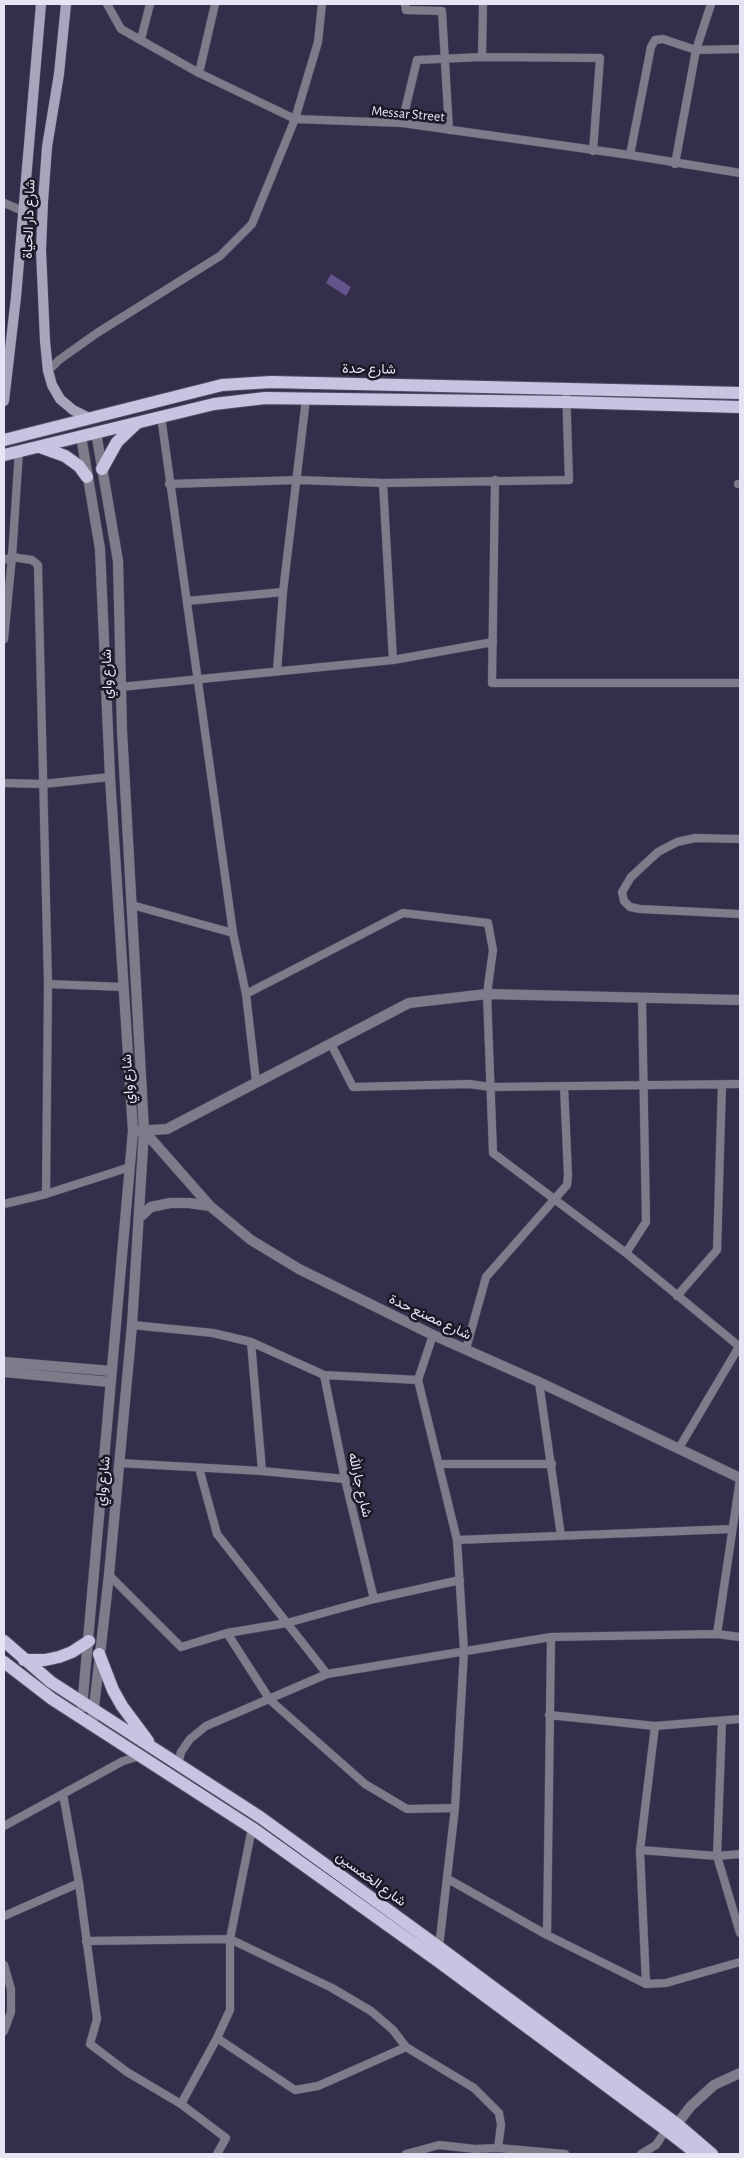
<!DOCTYPE html>
<html>
<head>
<meta charset="utf-8">
<style>
  body { margin:0 }
  #map { position:relative; width:744px; height:2158px; overflow:hidden; background:#342e4a; font-family:"Alegreya Sans",sans-serif }
  canvas { display:block }
  .frame { position:absolute; inset:0; border:5px solid #e6e3f5; pointer-events:none }
</style>
</head>
<body>
<div id="map">
<canvas width="744" height="2158"></canvas>
<div class="frame"></div>
</div>
<script>
const ctx = document.querySelector('canvas').getContext('2d');
ctx.lineJoin = 'round';
function fill(path, color) { ctx.fillStyle = color; ctx.fill(path, 'evenodd'); }
const shape = rows => new Path2D(rows.map(r => 'M' + r).join(''));
function stroke(path, color, width, dash) { ctx.strokeStyle = color; ctx.lineWidth = width; ctx.lineCap = dash ? 'butt' : 'round'; ctx.setLineDash(dash || []); ctx.stroke(path); }
function label(font, color, halo, rows, align = 'center') {
  ctx.font = font + ' "Alegreya Sans",Vazirmatn,sans-serif'; ctx.lineWidth = 5; ctx.setLineDash([]); ctx.textBaseline = 'middle'; ctx.strokeStyle = halo; ctx.fillStyle = color; for (const [text, x, y, turn = 0] of rows) {
    ctx.save(); ctx.translate(x, y); ctx.rotate((+turn || 0) * Math.PI / 180); ctx.textAlign = isNaN(turn) ? turn : align; if (halo) ctx.strokeText(text, 0, 0); ctx.fillText(text, 0, 0); ctx.restore();
  }
}
fill(shape([
  [331,274,351,287,346,296,326,283]
]), '#61558c');
const minor = shape([
  [107,4,121,29,199,73,295,119,402,123,630,155,740,173],
  [405,4,406,10,442,11,449,130],
  [141,39,150,4],
  [482,57,483,4],
  [199,73,215,4],
  [402,123,417,60,482,57,600,58,593,151],
  [630,155,651,47,655,40,663,39,696,50,740,49],
  [675,164,696,50,711,4],
  [4,203,23,211],
  [48,371,59,360,97,333,220,256,252,224,295,119,318,42,322,4],
  [161,416,233,933],
  [495,480,492,683,740,683],
  [383,483,393,660],
  [169,484,298,480,383,483,569,480,566,388],
  [738,484,740,484],
  [4,560,12,557,32,560,38,565,48,984,46,1194],
  [187,601,283,592],
  [4,639,12,557,19,451],
  [277,671,283,592,306,399],
  [120,687,393,660,493,642],
  [4,783,43,784,110,777],
  [740,839,695,838,677,842,658,852,631,877,622,892,624,901,630,907,640,909,740,914],
  [132,905,233,933,246,994,256,1081],
  [48,984,123,987],
  [246,994,403,913,488,923,493,950,487,994,493,1153,626,1253,740,1347],
  [331,1044,353,1087,469,1084,491,1087,740,1084],
  [4,1204,46,1194,130,1167],
  [626,1253,646,1222,642,998],
  [677,1296,717,1250,722,1085],
  [132,1325,213,1333,251,1342,324,1375,418,1380],
  [433,1335,418,1380,457,1540,464,1651,455,1808,439,1947],
  [251,1342,262,1471],
  [466,1349,486,1277,567,1185,568,1175,564,1086],
  [324,1375,345,1479,374,1599],
  [539,1382,561,1536],
  [679,1448,740,1345],
  [119,1463,262,1471,345,1479],
  [439,1464,552,1464],
  [199,1468,217,1534,327,1674],
  [457,1540,732,1529],
  [109,1575,181,1647,227,1633,287,1623,374,1599,460,1580],
  [227,1633,270,1700,365,1784,407,1809,455,1808],
  [717,1634,740,1479],
  [549,1715,655,1726,740,1719],
  [722,1722,717,1856,740,1933],
  [178,1765,181,1752,190,1739,206,1726,327,1674,551,1637,717,1634,740,1637],
  [63,1794,79,1883,97,2019,90,2044,127,2072,181,2104,226,2138,217,2154],
  [4,1826,123,1761,140,1756],
  [640,1850,717,1856,740,1854],
  [448,1879,547,1935,646,1984,666,1983,740,1962],
  [4,1916,79,1883],
  [547,1935,551,1637],
  [86,1941,230,1939,332,1988,371,2011,393,2030,406,2047,474,2088,499,2113,501,2125,498,2148],
  [4,1965,11,1989,11,2012,4,2031],
  [646,1984,640,1850,655,1726],
  [217,2038,295,2090,318,2086,406,2047],
  [181,2104,217,2038,230,2010,230,1939,252,1828],
  [406,2154,439,2145,475,2149,498,2148,565,2154],
  [641,2154,656,2145,666,2130]
]);
const tertiary = shape([
  [81,436,100,549,110,777,133,1131,82,1708],
  [139,1131,167,1129,409,1003,487,994,740,1000],
  [144,1131,210,1206,251,1240,299,1269,433,1335,539,1382,740,1478],
  [140,1217,151,1207,170,1203,189,1203,210,1206],
  [4,1362,111,1371],
  [4,1372,110,1382],
  [92,1725,109,1575,132,1325,144,1131,122,731,118,561,96,432],
  [677,2124,691,2106,714,2085,740,2073]
]);
const secondary = shape([
  [66,4,59,74,47,147,43,202,41,250,45,341,48,371,52,385,60,399,73,410,89,418],
  [4,401,16,297,41,4]
]);
const primary = shape([
  [4,440,222,385,271,382,740,393],
  [40,447,65,456,79,466,87,477],
  [4,455,214,404,265,398,565,402,740,407],
  [102,469,117,442,136,424],
  [4,1641,51,1682,260,1817,439,1947,677,2124,712,2154],
  [99,1654,113,1690,122,1706,148,1741],
  [24,1660,45,1660,59,1657,72,1652,89,1641],
  [4,1662,52,1699,252,1828,438,1961,666,2130,697,2154]
]);
stroke(minor, '#504b65', 9);
stroke(tertiary, '#504b65', 11);
stroke(secondary, '#504b65', 11);
stroke(primary, '#504b65', 14);
stroke(minor, '#7e7c8a', 8);
stroke(tertiary, '#7e7c8a', 10);
stroke(secondary, '#a8a4bb', 10);
stroke(primary, '#c8c3e1', 12);
label('14px', '#e6e3f5', '#1b1926', [
  ["Messar Street",408,114,5],
  ["شارع دار الحياة",29,219,-88],
  ["شارع حدة",369,369,1],
  ["شارع واي",107,674,-91],
  ["شارع واي",128,1079,-93],
  ["شارع مصنع حدة",430,1317,25],
  ["شارع واي",103,1481,-84],
  ["شارع جارالله",360,1485,77],
  ["شارع الخمسين",371,1879,36]
]);
</script>
</body>
</html>
